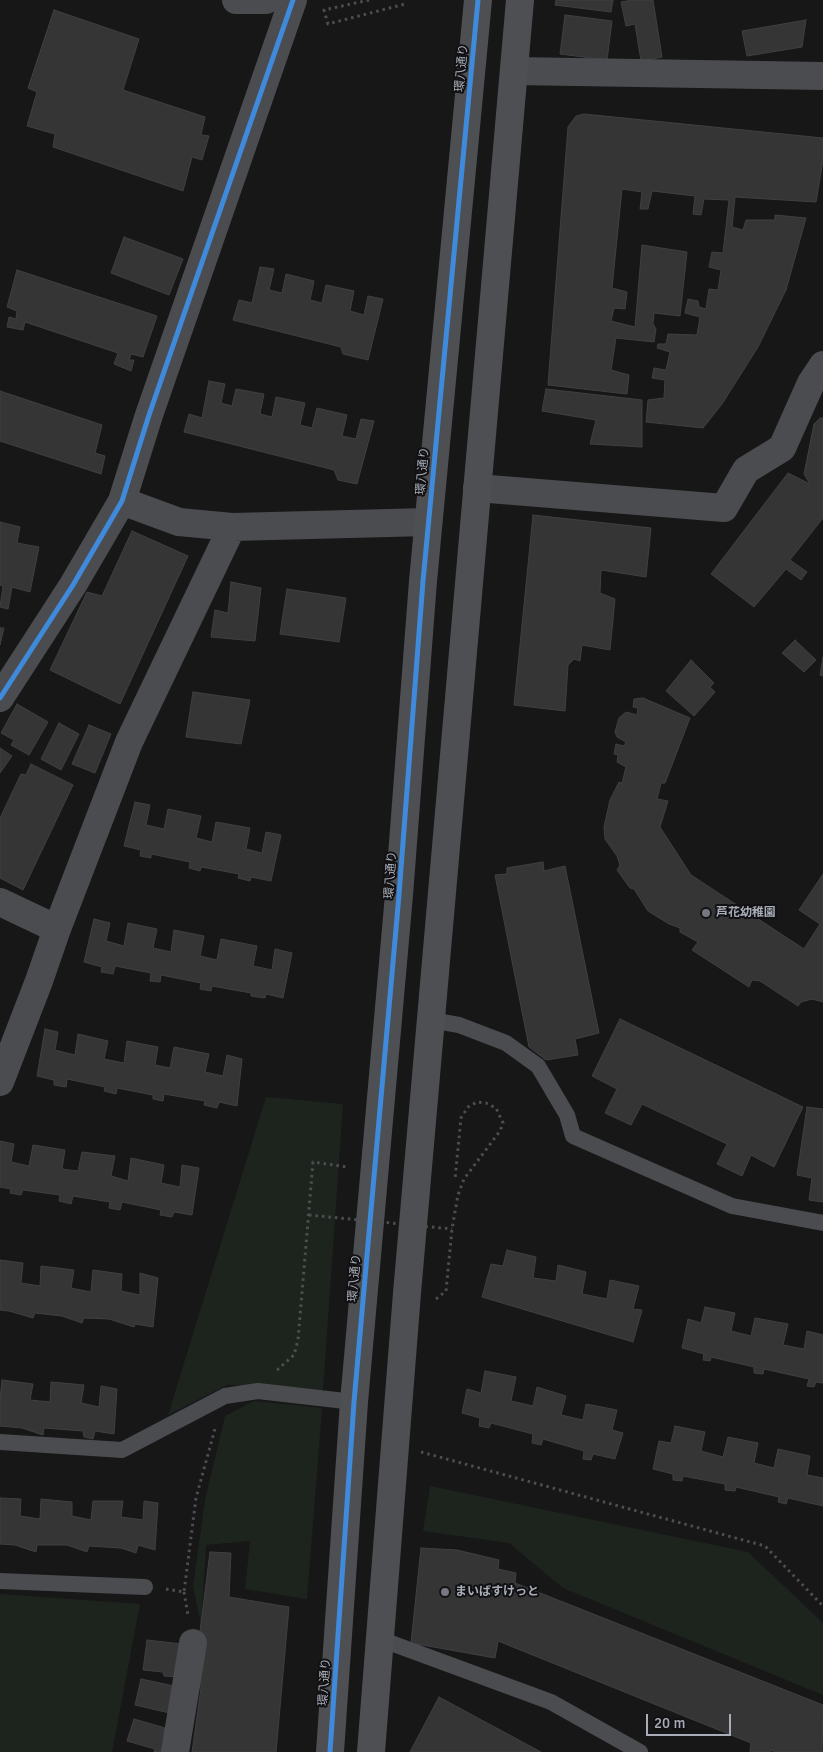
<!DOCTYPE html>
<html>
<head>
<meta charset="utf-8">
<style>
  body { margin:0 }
  #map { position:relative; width:823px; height:1752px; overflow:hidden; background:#171717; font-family:Signika,sans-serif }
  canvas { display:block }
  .scale { position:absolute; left:646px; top:1714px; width:85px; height:22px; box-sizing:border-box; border:2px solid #a8adb8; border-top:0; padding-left:6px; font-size:15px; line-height:18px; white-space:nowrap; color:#a8adb8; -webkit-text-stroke:4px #111113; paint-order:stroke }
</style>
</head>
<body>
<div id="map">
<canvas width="823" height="1752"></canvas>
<div class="scale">20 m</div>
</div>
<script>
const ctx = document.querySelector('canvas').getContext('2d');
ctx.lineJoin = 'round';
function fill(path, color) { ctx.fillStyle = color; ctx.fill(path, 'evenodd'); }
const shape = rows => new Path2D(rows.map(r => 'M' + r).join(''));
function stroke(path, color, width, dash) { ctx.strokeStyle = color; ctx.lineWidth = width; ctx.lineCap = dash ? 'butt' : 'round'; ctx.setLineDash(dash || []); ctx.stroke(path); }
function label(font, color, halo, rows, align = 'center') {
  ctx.font = font + ' Signika,"Noto Sans JP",sans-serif'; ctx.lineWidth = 4; ctx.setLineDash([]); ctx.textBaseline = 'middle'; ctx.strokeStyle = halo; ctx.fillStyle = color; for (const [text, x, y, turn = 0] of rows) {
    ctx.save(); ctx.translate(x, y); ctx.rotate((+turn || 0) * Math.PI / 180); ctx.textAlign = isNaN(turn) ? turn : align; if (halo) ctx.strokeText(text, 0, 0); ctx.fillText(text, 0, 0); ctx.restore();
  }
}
fill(shape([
  [266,1097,343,1104,323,1390,227,1385,168,1415],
  [254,1401,322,1408,307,1599,245,1589,250,1541,206,1545,201,1623,193,1587,205,1500,225,1416],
  [430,1486,748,1552,823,1623,823,1695,563,1588,509,1543,423,1531],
  [0,1594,140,1604,112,1752,0,1752]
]), '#1d241e');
const building = shape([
  [556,0,613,0,611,12,555,5,556,0],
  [633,0,653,0,662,57,641,61,635,24,626,26,621,2,633,0],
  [54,10,139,39,123,90,205,117,201,135,209,136,202,160,192,157,183,191,53,147,55,134,27,126,37,92,28,88,54,10],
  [565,15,612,21,607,60,560,54,565,15],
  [806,20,802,47,747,56,742,31,806,20],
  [584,114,823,138,823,160,816,202,735,197,732,227,743,230,746,220,775,220,775,215,806,218,786,290,758,347,722,404,703,428,646,422,648,400,664,398,665,380,652,378,654,368,666,370,670,352,657,348,658,344,666,344,668,334,697,335,700,317,685,313,688,299,698,301,699,307,706,309,709,289,718,290,721,270,709,267,712,252,723,253,729,200,704,199,701,215,693,214,695,196,652,191,648,209,640,209,642,192,622,189,612,288,627,292,625,309,614,308,611,321,635,327,642,245,687,252,680,316,654,313,653,324,656,329,654,342,616,338,611,370,629,375,627,394,548,385,568,127,576,116,584,114],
  [124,237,183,259,169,295,111,273,124,237],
  [260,267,274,269,269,290,282,293,286,274,314,281,310,300,322,303,326,285,354,291,350,311,364,315,368,296,383,299,368,360,343,354,341,347,233,320,239,300,252,303,260,267],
  [17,270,157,316,143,357,131,354,129,360,134,360,131,371,114,364,118,353,25,322,23,330,7,327,9,317,16,319,17,311,7,307,17,270],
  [209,381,225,384,221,403,232,406,236,389,264,394,260,414,272,417,276,397,305,403,300,425,312,428,317,408,347,415,342,436,356,439,361,419,374,421,357,484,338,480,334,470,184,432,189,414,202,418,209,381],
  [546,389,642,400,642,447,590,444,596,420,542,411,546,389],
  [0,391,102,425,95,453,105,456,101,474,0,441,0,391],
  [820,418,823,418,823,518,790,560,807,572,801,580,786,569,754,607,711,574,788,473,810,484,804,474,814,424,820,418],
  [533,515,651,528,646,577,601,570,600,593,615,599,610,650,582,645,580,661,574,659,568,665,565,711,514,705,533,515],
  [0,522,20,527,17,543,39,547,30,592,12,587,8,609,0,607,3,586,0,585,0,522],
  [132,531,188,556,120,704,50,670,87,592,102,596,132,531],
  [231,582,261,588,255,641,211,637,215,610,228,613,231,582],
  [287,589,346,598,339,642,280,634,287,589],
  [0,628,4,628,0,645,0,628],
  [795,640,816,660,804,672,782,653,795,640],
  [823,657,823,676,820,675,823,657],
  [691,660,714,683,710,687,715,692,694,716,666,691,691,660],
  [193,692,250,700,241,744,186,737,193,692],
  [643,698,690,718,665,783,661,783,657,799,668,801,660,827,691,875,804,949,820,924,799,910,823,874,823,1002,812,999,801,1002,798,1006,760,981,752,980,749,987,692,950,698,942,680,932,680,928,669,924,648,911,634,889,630,888,617,870,620,865,617,856,605,839,604,827,610,800,619,782,622,783,626,767,617,762,618,755,614,754,616,744,624,746,626,742,617,737,615,732,619,718,626,712,637,715,638,708,633,707,634,699,643,698],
  [17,704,48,722,29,755,11,745,14,740,1,733,17,704],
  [59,723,79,734,61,770,41,759,59,723],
  [89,725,111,734,95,773,72,764,89,725],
  [0,748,12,756,0,773,0,748],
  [31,764,73,785,23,890,0,878,0,818,21,774,26,775,31,764],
  [135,802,150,805,146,825,164,829,168,809,201,816,196,838,212,842,216,822,250,828,246,849,262,853,266,832,281,835,271,881,251,877,250,881,238,878,239,874,201,867,200,871,189,868,190,862,151,854,151,858,140,856,141,850,124,846,135,802],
  [543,862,544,871,565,866,599,1033,575,1039,578,1055,546,1060,529,1047,495,875,507,874,507,868,543,862],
  [94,919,110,923,106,941,124,946,128,923,157,929,153,948,171,952,174,930,204,936,200,956,217,960,221,939,257,946,253,966,272,970,275,949,292,953,283,998,266,994,265,998,251,996,251,993,212,986,211,991,200,989,201,983,161,975,160,982,150,981,151,973,115,966,113,974,101,972,102,967,84,962,94,919],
  [620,1019,803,1107,774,1167,751,1155,742,1176,717,1164,727,1144,642,1104,631,1125,605,1113,617,1089,592,1076,620,1019],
  [45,1029,58,1032,55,1050,75,1055,78,1034,108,1041,104,1059,124,1063,127,1041,158,1047,155,1065,170,1068,174,1047,209,1054,205,1072,223,1076,227,1055,242,1059,237,1106,219,1102,217,1108,204,1105,205,1101,164,1094,163,1101,153,1099,153,1095,117,1088,116,1094,104,1091,105,1087,67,1079,66,1087,54,1085,54,1080,37,1076,45,1029],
  [807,1107,823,1109,823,1202,809,1200,812,1178,797,1175,807,1107],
  [0,1141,14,1144,11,1162,29,1166,33,1145,65,1150,62,1169,78,1171,82,1152,115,1156,111,1176,128,1181,131,1158,164,1165,161,1183,180,1187,182,1165,199,1168,192,1215,174,1212,172,1217,160,1215,161,1210,122,1202,120,1210,109,1208,110,1202,73,1196,71,1204,59,1201,60,1195,23,1190,21,1195,10,1193,11,1189,0,1187,0,1141],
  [507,1250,536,1257,533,1278,556,1281,558,1265,586,1272,582,1294,607,1299,610,1280,639,1286,633,1309,642,1310,633,1342,482,1297,491,1264,503,1266,507,1250],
  [0,1260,23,1263,21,1283,40,1286,41,1266,74,1270,71,1288,91,1292,93,1270,122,1274,121,1291,140,1295,140,1273,158,1278,153,1327,135,1324,134,1327,109,1319,84,1318,82,1323,62,1316,35,1313,33,1318,9,1311,0,1310,0,1260],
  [705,1307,735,1313,731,1331,751,1336,755,1318,788,1324,783,1345,804,1349,807,1331,823,1335,823,1383,816,1382,814,1387,807,1386,809,1379,764,1369,763,1374,754,1373,754,1367,711,1357,710,1361,703,1360,704,1354,682,1348,688,1319,701,1323,705,1307],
  [485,1371,516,1377,511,1401,533,1406,537,1387,566,1396,561,1415,583,1420,586,1404,617,1410,612,1430,623,1433,615,1459,593,1454,591,1460,583,1459,584,1451,543,1439,541,1445,532,1443,533,1434,491,1423,489,1428,479,1426,480,1418,462,1413,467,1389,481,1393,485,1371],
  [2,1380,33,1384,30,1400,50,1402,51,1382,84,1385,81,1403,99,1407,101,1386,117,1389,114,1434,95,1431,93,1439,84,1437,83,1431,44,1428,43,1435,22,1428,0,1426,0,1399,2,1380],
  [675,1426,705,1432,701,1451,723,1457,728,1437,758,1443,754,1463,774,1468,778,1449,810,1456,807,1475,823,1478,823,1506,788,1498,786,1504,778,1502,779,1497,736,1487,735,1491,725,1490,725,1484,683,1476,682,1481,673,1480,673,1474,653,1469,659,1441,671,1443,675,1426],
  [0,1498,21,1499,20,1516,40,1519,41,1499,72,1502,72,1516,91,1520,93,1501,123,1501,121,1517,143,1520,144,1501,158,1503,155,1550,138,1545,136,1553,121,1548,89,1546,87,1552,67,1545,37,1545,36,1552,15,1545,0,1544,0,1498],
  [421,1548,457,1550,499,1560,498,1569,516,1573,515,1583,823,1705,822,1752,775,1752,770,1750,770,1752,750,1752,751,1743,498,1641,495,1658,411,1643,421,1548],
  [210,1552,231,1553,229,1597,289,1607,276,1752,192,1752,201,1688,199,1639,210,1552],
  [147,1640,182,1644,178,1677,164,1676,163,1672,143,1670,147,1640],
  [141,1679,179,1687,174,1714,135,1705,141,1679],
  [439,1697,541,1752,410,1752,439,1697],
  [134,1719,165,1728,163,1734,174,1738,170,1752,154,1752,155,1749,127,1741,134,1719]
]);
fill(building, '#353536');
stroke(building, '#3f4043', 1);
stroke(shape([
  [369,0,324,10,328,24,405,4],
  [436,1299,446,1291,452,1229,458,1195,464,1179,500,1131,503,1123,496,1108,486,1103,477,1102,468,1107,461,1118,455,1179],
  [277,1370,294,1355,298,1340,313,1162,347,1167],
  [421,1452,765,1546,823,1606],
  [166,1589,184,1592,196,1498,216,1425],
  [184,1592,188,1615]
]), '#4d4e52', 3, [2.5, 4]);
stroke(shape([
  [431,1020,459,1025,506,1043,538,1066,567,1115,573,1136,732,1206,823,1223],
  [0,1442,122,1450,225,1396,258,1391,354,1402],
  [0,1581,145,1587],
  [380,1639,551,1702,640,1752]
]), '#4b4c50', 16);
stroke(shape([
  [236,0,266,0],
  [514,71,823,76],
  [477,488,724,508,746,470,782,448,811,383,823,365],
  [122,501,179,522,232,527,428,522],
  [0,698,73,585,122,501,149,415,293,0],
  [0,902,57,929],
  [0,1082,39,981,57,929,129,742,232,527],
  [175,1752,193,1643]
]), '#4b4c50', 28);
stroke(shape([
  [330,1752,354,1402,399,895,423,581,478,0],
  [371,1752,407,1293,520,0]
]), '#4d4f52', 28);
stroke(shape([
  [309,1215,452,1229]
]), '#4d4e52', 3, [2.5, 4]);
stroke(shape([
  [0,698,73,585,122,501,149,415,293,0],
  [330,1752,354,1402,399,895,423,581,478,0]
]), '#408adc', 5);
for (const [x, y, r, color] of [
  [706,913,5,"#757880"],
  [445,1592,5,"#757880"]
]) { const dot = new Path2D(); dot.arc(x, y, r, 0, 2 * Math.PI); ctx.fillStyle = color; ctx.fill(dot); stroke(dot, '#111113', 2); }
label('12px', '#a8adb8', '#111113', [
  ["環八通り",462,68,-85],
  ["環八通り",423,471,-85],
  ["環八通り",391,875,-86],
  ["環八通り",355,1278,-85],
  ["環八通り",325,1682,-86]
]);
label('bold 12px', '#a8adb8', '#111113', [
  ["芦花幼稚園",716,913],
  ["まいばすけっと",455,1592]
], 'left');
</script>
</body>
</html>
